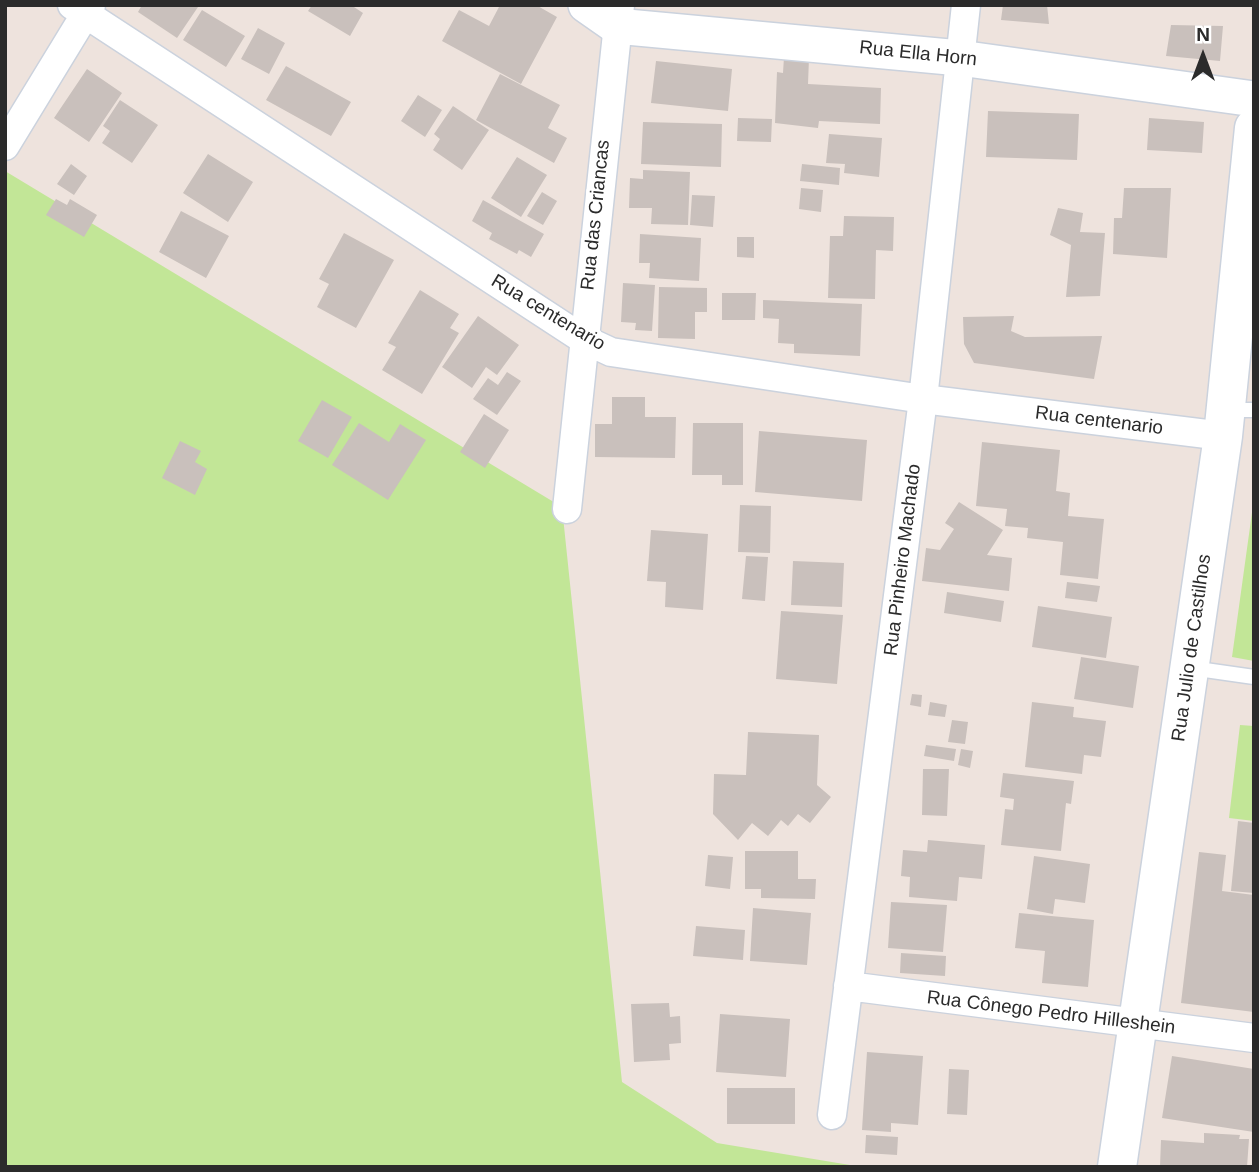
<!DOCTYPE html>
<html>
<head>
<meta charset="utf-8">
<style>
  body { margin:0 }
  #map { position:relative; width:1259px; height:1172px; overflow:hidden; background:#eee3dd; font-family:Helvetica,sans-serif }
  canvas { display:block }
  .frame { position:absolute; inset:0; border:7px solid #2b2b2b; pointer-events:none }
  .north { position:absolute; left:1168px; top:21px; width:70px; height:70px; -webkit-text-stroke:5px #fff; paint-order:stroke; rotate:0deg; font-size:19px; font-weight:700; line-height:28px; text-align:center; color:#2b2b2b }
  .north::after { content:''; display:block; margin:auto; width:24px; height:32px; background:#2b2b2b; clip-path:polygon(50% 0,100% 100%,50% 72%,0 100%) }
</style>
</head>
<body>
<div id="map">
<canvas width="1259" height="1172"></canvas>
<div class="frame"></div>
<div class="north">N</div>
</div>
<script>
const ctx = document.querySelector('canvas').getContext('2d');
ctx.lineJoin = 'round';
function fill(path, color) { ctx.fillStyle = color; ctx.fill(path, 'evenodd'); }
const shape = rows => new Path2D(rows.map(r => 'M' + r).join(''));
function stroke(path, color, width, dash) { ctx.strokeStyle = color; ctx.lineWidth = width; ctx.lineCap = dash ? 'butt' : 'round'; ctx.setLineDash(dash || []); ctx.stroke(path); }
function label(font, color, halo, rows, align = 'center') {
  ctx.font = font + ' Helvetica,sans-serif'; ctx.lineWidth = 7; ctx.setLineDash([]); ctx.textBaseline = 'middle'; ctx.strokeStyle = halo; ctx.fillStyle = color; for (const [text, x, y, turn = 0] of rows) {
    ctx.save(); ctx.translate(x, y); ctx.rotate((+turn || 0) * Math.PI / 180); ctx.textAlign = isNaN(turn) ? turn : align; if (halo) ctx.strokeText(text, 0, 0); ctx.fillText(text, 0, 0); ctx.restore();
  }
}
fill(shape([
  [5,171,562,507,622,1082,717,1143,862,1167,5,1166],
  [1254,498,1254,661,1232,657],
  [1240,725,1254,726,1254,821,1229,818]
]), '#c2e697');
fill(shape([
  [142,5,195,5,198,7,177,38,138,12],
  [312,5,351,5,363,13,350,36,308,11],
  [500,5,536,5,557,17,521,84,442,41,459,10,489,26],
  [1003,5,1047,5,1049,24,1001,20],
  [202,10,245,36,226,67,183,40],
  [1171,25,1223,26,1220,61,1166,56],
  [258,28,285,43,269,74,241,59],
  [784,57,809,58,808,84,881,88,880,124,819,121,818,128,775,123,777,72,783,73],
  [656,61,732,69,728,111,651,103],
  [286,66,351,102,331,136,266,100],
  [87,69,122,93,89,142,54,118],
  [500,74,560,105,548,128,567,138,554,163,476,120],
  [418,95,442,110,425,137,401,121],
  [120,100,158,125,132,163,102,143,110,131,103,126],
  [453,106,489,130,462,170,433,150,440,139,434,134],
  [988,111,1079,114,1077,160,986,157],
  [738,118,772,119,771,142,737,141],
  [1149,118,1204,122,1202,153,1147,150],
  [643,122,722,124,721,167,641,164],
  [829,134,882,138,879,177,844,173,845,164,826,163],
  [208,154,253,182,228,222,183,193],
  [517,157,547,175,521,217,491,198],
  [71,164,87,176,74,195,57,184],
  [802,164,840,168,839,185,800,181],
  [643,170,690,172,688,225,651,224,652,208,629,208,630,178,643,179],
  [801,188,823,190,821,212,799,209],
  [1124,188,1171,188,1167,258,1113,254,1114,218,1122,218],
  [542,192,557,201,543,225,527,216],
  [692,195,715,196,713,227,690,225],
  [56,199,67,205,70,199,97,215,84,237,46,215],
  [483,200,544,234,531,257,519,250,517,254,489,239,492,233,472,221],
  [1058,208,1083,213,1080,232,1105,233,1100,296,1066,297,1071,245,1050,235],
  [181,211,229,236,206,278,159,252],
  [844,216,894,217,893,251,876,250,875,299,828,298,830,236,843,236],
  [344,233,394,260,356,328,317,307,329,284,319,279],
  [640,234,701,238,699,281,649,278,650,263,639,263],
  [737,237,754,237,754,258,737,257],
  [623,283,655,285,652,331,635,330,636,323,621,322],
  [659,287,707,288,707,312,695,312,695,339,658,338],
  [420,290,459,314,450,328,459,333,422,394,382,370,396,347,388,343],
  [722,293,756,293,755,320,722,320],
  [763,300,862,304,860,356,794,353,794,344,778,343,779,319,763,318],
  [478,316,519,345,497,375,486,367,472,388,442,367],
  [1014,316,1011,331,1025,337,1102,336,1094,379,974,363,964,344,963,317],
  [507,372,521,381,497,415,473,399,488,378,498,385],
  [612,397,645,397,645,417,676,417,675,458,595,457,595,424,612,424],
  [322,400,352,417,328,458,298,441],
  [484,414,509,430,485,468,460,452],
  [359,423,389,442,400,424,426,440,388,500,332,465],
  [693,423,743,423,743,485,722,485,722,475,692,475],
  [759,431,867,440,862,501,755,492],
  [180,441,201,451,195,462,207,469,195,495,162,478],
  [982,442,1060,450,1056,491,1070,493,1068,516,1104,519,1098,579,1060,575,1063,542,1027,538,1028,528,1005,526,1007,509,976,506],
  [959,502,1003,530,987,555,1012,558,1009,591,922,581,926,548,940,550,954,529,945,523],
  [740,505,771,506,770,553,738,552],
  [651,530,708,534,703,610,665,607,666,582,647,581],
  [746,556,768,557,765,601,742,599],
  [793,561,844,563,842,607,791,605],
  [1067,582,1100,586,1097,602,1065,598],
  [947,592,1004,601,1001,622,944,613],
  [1038,606,1112,617,1106,658,1032,647],
  [781,611,843,615,837,684,776,679],
  [1081,657,1139,666,1133,708,1074,699],
  [912,694,922,695,921,707,910,705],
  [930,702,947,705,945,717,928,715],
  [1032,702,1074,707,1073,717,1106,721,1101,757,1084,755,1082,774,1025,767],
  [952,720,968,722,965,744,948,742],
  [748,732,819,735,817,785,831,797,810,823,798,814,788,826,781,820,768,836,752,823,738,840,713,814,714,774,746,775],
  [926,745,956,749,954,761,924,756],
  [961,749,973,751,970,768,958,765],
  [923,769,949,769,947,816,922,815],
  [1003,773,1074,781,1071,804,1066,803,1061,851,1001,845,1005,809,1013,810,1014,799,1000,797],
  [1238,821,1254,823,1254,893,1231,891],
  [928,840,985,845,982,879,959,877,957,901,909,897,910,877,901,876,903,850,927,852],
  [745,851,798,851,798,879,816,879,815,899,761,898,761,889,745,889],
  [1199,852,1226,855,1222,891,1254,895,1254,1012,1181,1003],
  [708,855,733,857,730,889,705,886],
  [1034,856,1090,864,1085,903,1055,899,1053,914,1027,909],
  [891,902,947,905,943,952,888,948],
  [753,908,811,913,807,965,750,961],
  [1019,913,1094,920,1088,987,1042,983,1045,951,1015,948],
  [696,926,745,930,743,960,693,956],
  [901,953,946,956,945,976,900,973],
  [669,1003,670,1017,680,1016,681,1043,669,1044,670,1060,634,1062,631,1004],
  [720,1014,790,1019,786,1077,716,1072],
  [867,1052,923,1056,918,1125,891,1123,891,1132,862,1130],
  [1172,1056,1254,1069,1254,1132,1162,1118],
  [949,1069,969,1070,967,1115,947,1114],
  [727,1088,795,1088,795,1124,727,1124],
  [1204,1133,1240,1135,1239,1139,1249,1139,1247,1167,1160,1167,1161,1140,1204,1143],
  [866,1135,898,1137,897,1155,865,1153]
]), '#c9c0bc');
const service = shape([
  [1227,410,1254,410],
  [1191,668,1254,677]
]);
const minor = shape([
  [72,5,583,339,611,352,923,399,1223,436],
  [5,146,91,5],
  [567,509,620,5],
  [848,986,1254,1038],
  [832,1115,923,399,966,5]
]);
const tertiary = shape([
  [586,5,616,26,960,58,1254,99]
]);
const secondary = shape([
  [1117,1167,1223,436,1254,128]
]);
stroke(service, '#cbd2dd', 17);
stroke(minor, '#cbd2dd', 31);
stroke(tertiary, '#cbd2dd', 38);
stroke(secondary, '#cbd2dd', 41);
stroke(service, '#fff', 14);
stroke(minor, '#fff', 28);
stroke(tertiary, '#fff', 35);
stroke(secondary, '#fff', 38);
label('19px', '#2b2b2b', '#fff', [
  ["Rua Ella Horn",918,54,6],
  ["Rua das Criancas",596,215,-84],
  ["Rua centenario",548,313,31],
  ["Rua centenario",1099,421,7],
  ["Rua Pinheiro Machado",903,560,-83],
  ["Rua Julio de Castilhos",1192,648,-82],
  ["Rua Cônego Pedro Hilleshein",1051,1013,7]
]);
</script>
</body>
</html>
